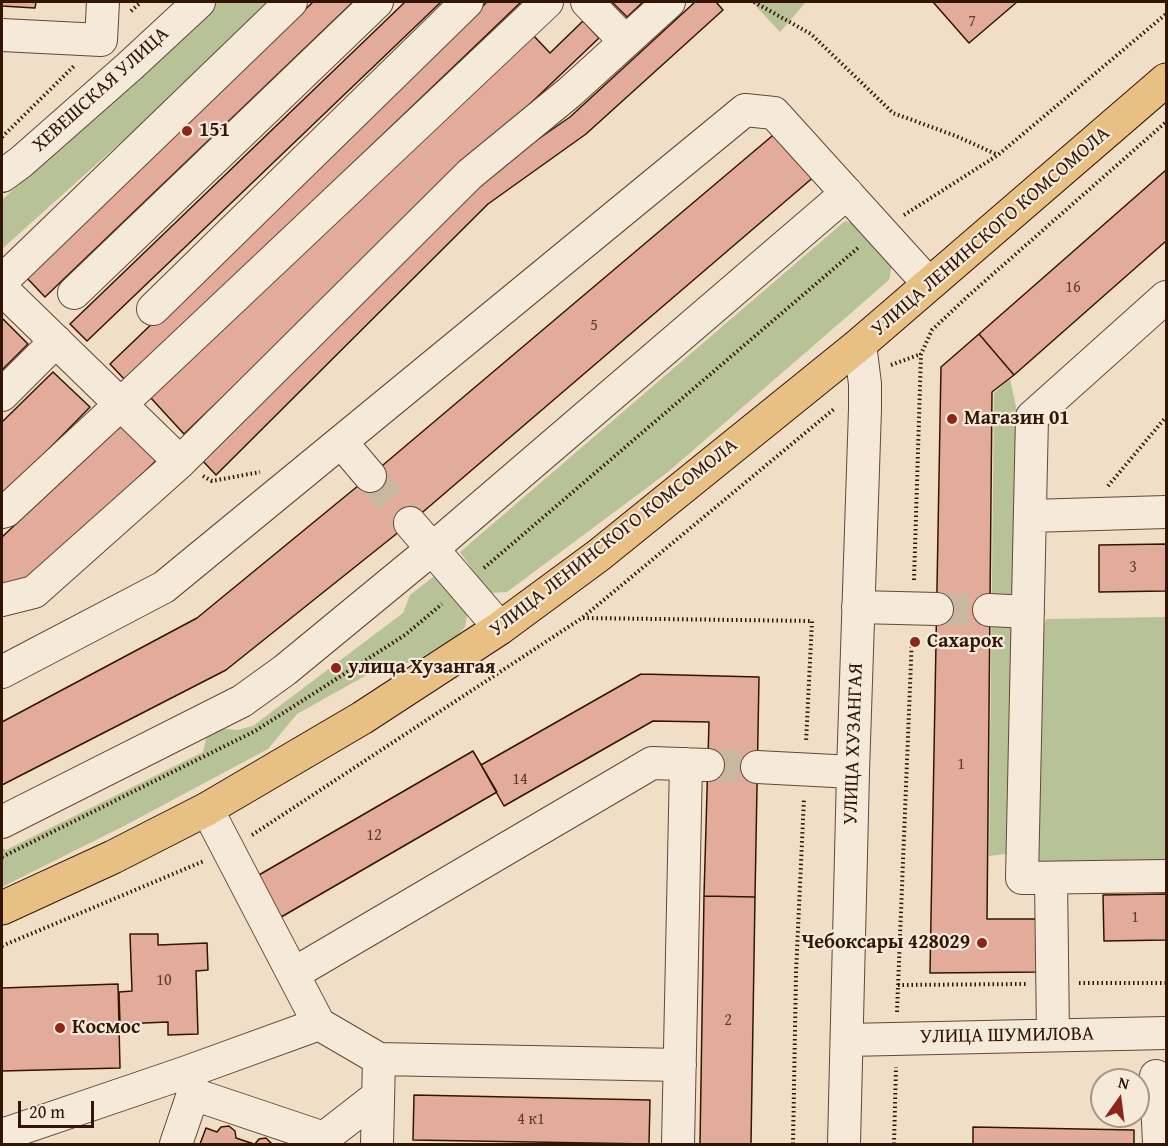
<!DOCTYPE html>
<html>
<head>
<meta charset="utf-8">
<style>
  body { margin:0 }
  #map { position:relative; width:1168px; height:1146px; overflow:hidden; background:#f0dfc6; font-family:"Gentium Book Plus",serif }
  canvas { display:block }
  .frame { position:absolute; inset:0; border:3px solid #321505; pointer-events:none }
  .north { position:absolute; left:1090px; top:1068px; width:60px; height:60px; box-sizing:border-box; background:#f5eada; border:2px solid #a79585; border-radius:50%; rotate:14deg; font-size:16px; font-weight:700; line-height:24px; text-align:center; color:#321505 }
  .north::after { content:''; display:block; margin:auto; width:21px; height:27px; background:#8f2418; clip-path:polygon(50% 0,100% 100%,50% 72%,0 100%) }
  .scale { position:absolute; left:18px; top:1101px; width:76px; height:27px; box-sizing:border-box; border:3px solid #321505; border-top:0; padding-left:8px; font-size:18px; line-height:21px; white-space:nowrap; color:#321505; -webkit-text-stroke:4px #f5eada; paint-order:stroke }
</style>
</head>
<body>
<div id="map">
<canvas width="1168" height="1146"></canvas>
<div class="frame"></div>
<div class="north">N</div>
<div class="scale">20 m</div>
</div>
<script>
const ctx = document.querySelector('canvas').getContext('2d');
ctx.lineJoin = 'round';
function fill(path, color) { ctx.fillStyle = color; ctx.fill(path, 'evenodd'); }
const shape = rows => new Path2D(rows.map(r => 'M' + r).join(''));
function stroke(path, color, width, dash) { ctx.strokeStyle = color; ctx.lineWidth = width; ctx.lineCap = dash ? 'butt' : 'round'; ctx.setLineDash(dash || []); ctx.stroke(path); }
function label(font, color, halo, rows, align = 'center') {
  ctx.font = font + ' "Gentium Book Plus",serif'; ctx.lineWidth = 4.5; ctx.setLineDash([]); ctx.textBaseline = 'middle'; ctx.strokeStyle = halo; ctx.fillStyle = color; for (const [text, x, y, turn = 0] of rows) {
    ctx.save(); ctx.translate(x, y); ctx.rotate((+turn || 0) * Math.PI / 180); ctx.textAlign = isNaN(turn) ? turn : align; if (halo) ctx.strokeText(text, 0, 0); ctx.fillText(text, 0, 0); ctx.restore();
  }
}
fill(shape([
  [215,2,277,2,2,249,2,200],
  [752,2,806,2,780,32],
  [845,221,863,226,893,260,889,280,668,472,507,592,489,593,460,552],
  [1010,379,1022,434,1021,852,989,856,994,393],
  [443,576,468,609,465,627,459,634,415,662,381,667,297,714,268,749,122,827,2,887,2,848,6,850,203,752,207,734,218,728,237,730,253,726,403,613,410,595,433,577],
  [1166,617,1166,876,1027,873,1035,658,1046,619]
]), '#b7c297');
const building = shape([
  [2,2,36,2,35,8,2,6,2,2],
  [313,2,353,2,45,297,26,277,313,2],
  [405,2,441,2,87,341,70,324,405,2],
  [487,2,521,2,126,381,110,364,487,2],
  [612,2,643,2,627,17,612,2],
  [695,2,716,2,723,10,586,134,488,204,216,475,200,458,475,183,570,117,695,2],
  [933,2,1017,2,969,43,933,2],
  [583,21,599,38,184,434,150,397,531,33,550,53,583,21],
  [778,131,816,175,410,523,226,670,2,785,2,722,197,618,370,476,778,131],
  [1166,170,1166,241,1014,375,979,334,1166,170],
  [2,318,28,344,2,370,2,318],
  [979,334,1014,375,992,392,987,919,1039,919,1040,972,930,973,941,367,979,334],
  [53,372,90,407,4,495,2,495,2,422,53,372],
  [124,423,159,458,27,584,2,590,2,537,124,423],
  [1166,544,1166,591,1099,592,1099,545,1166,544],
  [641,674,759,677,755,897,704,896,709,722,653,721,504,806,481,765,641,674],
  [473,751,497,792,276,920,252,879,473,751],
  [1166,894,1166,940,1104,941,1103,895,1166,894],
  [704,896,755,897,751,1144,700,1144,704,896],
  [130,934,158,934,158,945,207,943,208,970,196,971,198,1034,168,1035,168,1022,120,1024,119,992,132,991,130,934],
  [118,984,120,1068,2,1071,2,988,118,984],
  [414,1095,650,1100,649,1144,413,1140,414,1095],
  [229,1126,235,1131,236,1138,254,1144,200,1144,206,1128,217,1132,221,1127,229,1126],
  [973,1127,1134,1130,1134,1144,973,1144,973,1127],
  [266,1138,272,1144,255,1144,259,1139,266,1138]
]);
fill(building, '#e3ac9a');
stroke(building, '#321505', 1.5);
stroke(shape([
  [370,476,410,523],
  [937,609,989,610],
  [708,765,757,767]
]), '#cab79f', 32, [32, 16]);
const minor = shape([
  [587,2,625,41],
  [2,35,101,40,103,2],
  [2,176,21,162,130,66,199,2],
  [2,281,291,2],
  [2,289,180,462,34,592,2,600],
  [74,293,377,2],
  [1166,297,1032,417,1022,878,1166,876],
  [153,309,467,2],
  [2,395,56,341],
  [342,443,370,476],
  [180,462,470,174,570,92,669,2],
  [2,512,6,511,121,404,547,2],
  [1030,516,1166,512],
  [410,523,500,628],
  [858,607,937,609],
  [989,610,1028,612],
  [2,672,164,587,745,110,774,113,929,284],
  [757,767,853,772],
  [207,809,319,1024,379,1059],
  [2,822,242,701,285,670,432,549,847,193],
  [1051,878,1053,1035],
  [293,974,652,763,708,765],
  [847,1040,1166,1033],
  [1156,1076,1159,1144],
  [2,1135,184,1073,319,1024],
  [324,1138,378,1096],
  [176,1144,193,1094,324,1138,322,1144],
  [377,1144,379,1059,680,1065],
  [678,1144,686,764],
  [844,1144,853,772,865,409,865,384,860,344]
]);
const major = shape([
  [2,908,113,857,207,809,362,718,500,628,599,555,860,344,1166,80]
]);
stroke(minor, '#624835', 34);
stroke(major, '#321505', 35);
stroke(shape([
  [754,2,811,34,893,113,956,136,998,155],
  [131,11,141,2],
  [2,137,74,66],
  [904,215,998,155,1166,14],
  [891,365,921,354],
  [203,476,212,481,260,472],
  [1108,486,1166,417],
  [484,568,859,247],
  [914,580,921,354,932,330,968,296,1166,122],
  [583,618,812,621,806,742],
  [252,835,582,618,834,409],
  [2,857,255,731,405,635,442,604],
  [2,946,204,861],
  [1079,983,1166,983],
  [898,985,1026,984],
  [897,1012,912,636],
  [793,1144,796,973,804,798],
  [894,1144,896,1067]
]), '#321505', 4, [1.5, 3]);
stroke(minor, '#f5eada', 32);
stroke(major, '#e8c083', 33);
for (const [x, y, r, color] of [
  [187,131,6,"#8f2418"],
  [952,419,6,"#8f2418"],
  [915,642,6,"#8f2418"],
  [336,668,6,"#8f2418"],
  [982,943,6,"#8f2418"],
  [60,1028,6,"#8f2418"]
]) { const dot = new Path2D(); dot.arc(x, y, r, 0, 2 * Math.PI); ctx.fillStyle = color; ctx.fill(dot); stroke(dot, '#f5eada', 2); }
label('16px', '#5e3b2a', null, [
  ["7",972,22],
  ["16",1073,288],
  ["5",594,326],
  ["3",1133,568],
  ["1",961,765],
  ["14",520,780],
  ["12",374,836],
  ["1",1135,918],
  ["10",164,981],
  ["2",728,1021],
  ["4 к1",531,1120]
]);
label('20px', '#321505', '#f5eada', [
  ["ХЕВЕШСКАЯ УЛИЦА",101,90,-42],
  ["УЛИЦА ЛЕНИНСКОГО КОМСОМОЛА",991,232,-41],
  ["УЛИЦА ЛЕНИНСКОГО КОМСОМОЛА",614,538,-38],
  ["УЛИЦА ХУЗАНГАЯ",854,744,-88],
  ["УЛИЦА ШУМИЛОВА",1007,1036,-1]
]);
label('bold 20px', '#321505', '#f5eada', [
  ["151",199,131],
  ["Магазин 01",964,419],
  ["Сахарок",927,642],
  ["улица Хузангая",348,668],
  ["Чебоксары 428029",970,943,"right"],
  ["Космос",72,1028]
], 'left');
</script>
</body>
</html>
